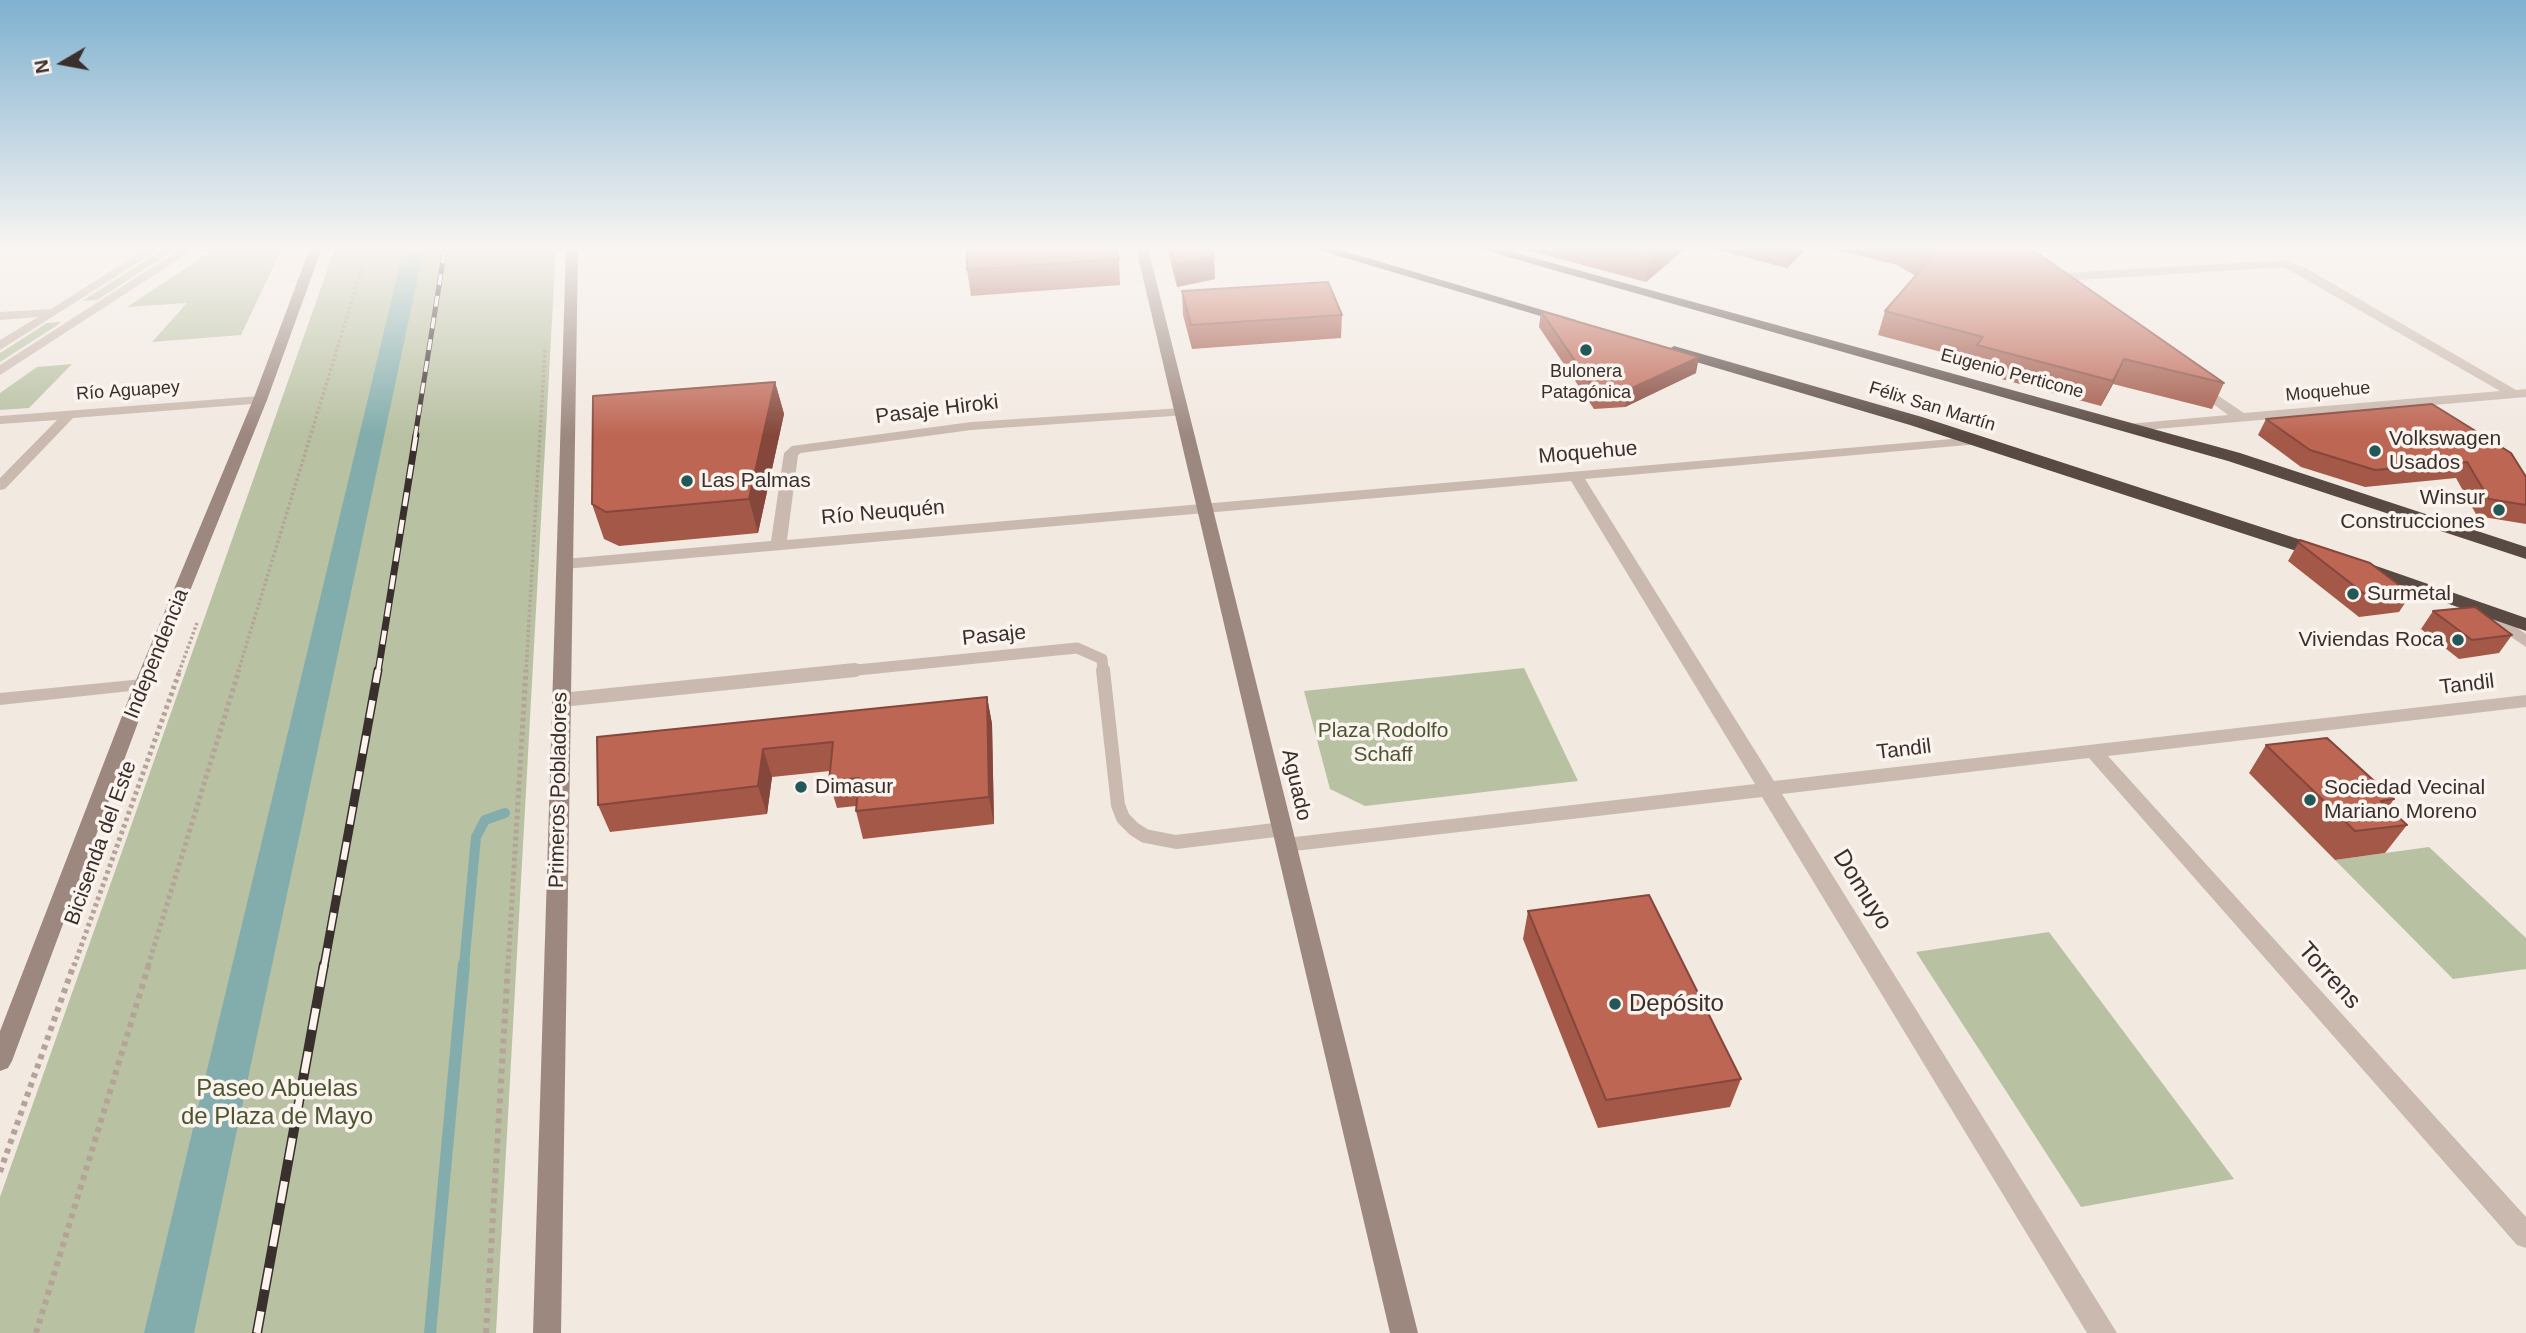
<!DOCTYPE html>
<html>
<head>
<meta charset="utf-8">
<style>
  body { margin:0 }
  #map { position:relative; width:2526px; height:1333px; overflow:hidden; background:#f2e9e1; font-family:Helvetica,sans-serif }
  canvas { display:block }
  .north { position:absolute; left:28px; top:28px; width:70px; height:70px; -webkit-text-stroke:5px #faf3ee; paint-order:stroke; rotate:260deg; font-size:19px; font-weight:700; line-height:28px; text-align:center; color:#392f2c }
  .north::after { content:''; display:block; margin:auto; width:24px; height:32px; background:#392f2c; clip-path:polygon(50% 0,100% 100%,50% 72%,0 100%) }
</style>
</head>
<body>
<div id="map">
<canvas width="2526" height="1333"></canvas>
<div class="north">N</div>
</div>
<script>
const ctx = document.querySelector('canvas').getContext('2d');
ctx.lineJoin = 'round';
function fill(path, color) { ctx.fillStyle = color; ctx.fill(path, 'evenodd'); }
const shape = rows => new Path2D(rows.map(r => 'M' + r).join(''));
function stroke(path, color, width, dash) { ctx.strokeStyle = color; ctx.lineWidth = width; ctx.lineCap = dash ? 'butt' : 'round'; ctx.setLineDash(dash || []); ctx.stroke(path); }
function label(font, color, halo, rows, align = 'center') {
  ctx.font = font + ' Helvetica,sans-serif'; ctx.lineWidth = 7; ctx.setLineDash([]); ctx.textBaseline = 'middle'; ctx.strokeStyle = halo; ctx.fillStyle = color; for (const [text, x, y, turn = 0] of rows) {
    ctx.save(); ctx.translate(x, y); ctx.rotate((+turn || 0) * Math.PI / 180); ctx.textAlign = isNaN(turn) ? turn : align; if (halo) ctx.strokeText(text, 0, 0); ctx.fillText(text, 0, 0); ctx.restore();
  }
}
fill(shape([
  [165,248,178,248,97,300,82,301],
  [216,248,282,248,241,335,152,342,187,303,127,307],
  [335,248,556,248,496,1333,0,1333,0,1197],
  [61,322,59,324,0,362,0,353,47,323],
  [72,364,29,408,0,410,0,393,37,367],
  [1524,668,1578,781,1365,806,1330,789,1304,691],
  [2429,847,2526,938,2526,969,2453,979,2335,860],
  [2049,932,2064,952,2234,1179,2081,1207,1916,952]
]), '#b8c1a2');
stroke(shape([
  [464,966,476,837,485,820,505,813]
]), '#82adac', 10);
stroke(shape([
  [430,1333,464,964]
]), '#82adac', 12);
fill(shape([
  [404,248,424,248,194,1333,144,1333,404,248]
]), '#82adac');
stroke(shape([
  [179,672,197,623],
  [238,672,368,248],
  [526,672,545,349]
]), '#b6a398', 3.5, [2.5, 2.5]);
stroke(shape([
  [74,966,180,670],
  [148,966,239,670],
  [508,966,526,670]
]), '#b6a398', 5, [3.5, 3.5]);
stroke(shape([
  [0,1172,74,964],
  [36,1333,149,964],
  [486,1333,508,964]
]), '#b6a398', 6, [5, 5]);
stroke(shape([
  [837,672,1077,648,1102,659,1103,672]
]), '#cab9ae', 11);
stroke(shape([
  [1103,670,1118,805,1123,818,1134,829,1145,836,1176,842,1283,829],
  [561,700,855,670]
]), '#cab9ae', 14);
fill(shape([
  [147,248,161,248,0,350,0,340,38,317,0,320,0,312,51,309,147,248],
  [182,248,196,248,0,375,0,365,182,248],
  [2285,260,2304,267,2516,390,2526,389,2526,397,2133,431,2128,430,2128,424,2228,415,2193,389,2193,383,2198,382,2244,413,2500,391,2284,267,2049,282,2043,278,2049,274,2285,260],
  [260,396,267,400,265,403,73,418,5,489,0,490,0,478,57,420,0,424,0,416,260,396],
  [1182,408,1187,409,1187,415,971,430,801,453,798,455,787,540,1974,437,1981,441,1979,444,1585,479,1774,781,2526,695,2526,707,2108,756,2526,1217,2526,1248,2517,1245,2089,758,1782,794,2117,1333,2087,1333,1762,797,1286,852,1279,850,1276,845,1279,840,1286,838,1755,784,1571,481,564,569,556,564,564,559,771,541,784,453,792,446,971,422,1182,408],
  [2480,603,2526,634,2526,647,2474,612,2472,608,2480,603],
  [143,679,152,685,149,689,0,705,0,693,143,679]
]), '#cab9ae');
fill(shape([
  [310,248,322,248,267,400,152,685,12,1061,8,1068,0,1071,0,1031,134,685,253,400,310,248],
  [566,248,578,248,561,1333,533,1333,566,248],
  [1136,248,1148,248,1418,1333,1390,1333,1136,248]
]), '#9d887f');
fill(shape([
  [1312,248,1334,248,1576,320,1569,324,1564,323,1312,248],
  [1476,248,1498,248,2240,453,2526,547,2526,559,2228,461,1476,248],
  [1674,346,1922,417,2332,550,2334,554,2332,558,2318,558,1910,425,1669,354,1666,351,1674,346],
  [2359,560,2526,618,2526,631,2352,570,2349,566,2352,562,2359,560]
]), '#594943');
const railFar3 = shape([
  [415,437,445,248]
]);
const railFar2 = shape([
  [378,672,416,435]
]);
const railFar1 = shape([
  [324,966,378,670]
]);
const rail = shape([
  [257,1333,324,964]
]);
stroke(railFar3, '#392f2c', 5);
stroke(railFar2, '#392f2c', 7);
stroke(railFar1, '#392f2c', 9);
stroke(rail, '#392f2c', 10);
stroke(railFar3, '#faf3ee', 3.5, [11]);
stroke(railFar2, '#faf3ee', 4.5, [14]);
stroke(railFar1, '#faf3ee', 6, [18]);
stroke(rail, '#faf3ee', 7, [22]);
fill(shape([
  [1167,248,1212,248,1214,256,1215,279,1177,287],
  [1520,248,1686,248,1646,282],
  [1709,248,1807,248,1787,268],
  [1828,248,2030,248,2224,383,2212,409,2113,384,2101,406,1968,370,1971,360,1878,335,1885,311,1916,276,1897,265],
  [1119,259,1120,285,971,296,967,270],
  [1182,291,1342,315,1341,338,1192,349,1183,315],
  [1541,311,1696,373,1625,407,1594,409,1539,327],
  [775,382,784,414,758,533,619,546,604,539,592,504],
  [2432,404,2526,477,2526,524,2477,516,2456,478,2365,487,2301,467,2258,435,2266,419],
  [2300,540,2411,594,2399,612,2359,617,2288,561],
  [2433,611,2512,635,2499,653,2459,659,2421,629],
  [987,697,992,724,994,824,863,839,856,811,856,806,837,808,829,781,830,771,772,777,767,814,610,832,598,805,597,737],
  [2266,745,2394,799,2388,808,2407,825,2385,853,2335,860,2249,773],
  [1528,911,1741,1079,1730,1107,1598,1128,1523,939]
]), '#a35848');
fill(shape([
  [1663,248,1686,248,1646,282,1650,259],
  [1792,248,1807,248,1787,268],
  [1214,256,1215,279,1177,287,1176,264],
  [1699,357,1696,373,1625,407,1628,390],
  [2124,359,2113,384,2101,406,2113,381],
  [775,382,784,414,758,533,749,499],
  [987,697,992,724,994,824,989,797],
  [763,749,772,777,767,814,758,786]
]), '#85473b');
const building = shape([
  [967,248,1116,248,1119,259,967,270,967,248],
  [1171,248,1212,248,1214,256,1176,264,1171,248],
  [1609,248,1663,248,1650,259,1609,248],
  [1915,248,2030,248,2224,383,2124,359,2113,381,1977,345,1983,337,1885,311,1932,257,1915,248],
  [1328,282,1342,315,1191,325,1182,291,1328,282],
  [1541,311,1699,357,1628,390,1597,393,1541,311],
  [775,382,749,499,606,512,592,504,593,396,775,382],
  [2432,404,2511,453,2526,477,2526,505,2489,499,2467,462,2375,470,2310,450,2266,419,2432,404],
  [2300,540,2370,563,2411,594,2371,599,2299,543,2300,540],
  [2475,607,2512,635,2472,640,2433,611,2475,607],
  [987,697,989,797,856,811,859,778,829,781,833,742,763,749,758,786,598,805,597,737,987,697],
  [2327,738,2394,799,2381,801,2407,825,2355,831,2266,745,2327,738],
  [1649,895,1741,1079,1606,1100,1528,911,1649,895]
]);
fill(building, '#be6654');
stroke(building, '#85473b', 2);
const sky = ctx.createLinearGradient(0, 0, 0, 435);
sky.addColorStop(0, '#7fb1d0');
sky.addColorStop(0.57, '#f9f5f2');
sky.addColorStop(1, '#f9f5f200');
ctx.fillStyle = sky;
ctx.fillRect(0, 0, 2526, 435);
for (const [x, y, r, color] of [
  [1586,350,7,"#245858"],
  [2375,451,7,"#245858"],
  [687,481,7,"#245858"],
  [2499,510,7,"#245858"],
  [2353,594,7,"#245858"],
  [2458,640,7,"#245858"],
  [801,787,7,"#245858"],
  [2310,800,7,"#245858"],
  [1615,1004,7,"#245858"]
]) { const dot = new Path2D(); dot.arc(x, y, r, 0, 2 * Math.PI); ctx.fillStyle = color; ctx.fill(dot); stroke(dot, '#faf3ee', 2.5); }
label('18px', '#392f2c', '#faf3ee', [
  ["Bulonera",1586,372],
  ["Patagónica",1586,393]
]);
label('18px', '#392f2c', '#faf3ee', [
  ["Eugenio Perticone",2012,374,15],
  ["Río Aguapey",128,391,-4],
  ["Moquehue",2328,392,-5],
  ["Félix San Martín",1932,407,17]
]);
label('21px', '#392f2c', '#faf3ee', [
  ["Pasaje Hiroki",937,410,-7],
  ["Moquehue",1588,453,-5],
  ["Río Neuquén",883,513,-5],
  ["Pasaje",994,636,-6],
  ["Independencia",157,654,-68],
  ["Tandil",2467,685,-7],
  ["Tandil",1904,750,-7],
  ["Aguado",1296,785,77],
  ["Primeros Pobladores",559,790,-89],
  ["Bicisenda del Este",101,843,-70]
]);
label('21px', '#392f2c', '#faf3ee', [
  ["Volkswagen",2389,439],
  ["Usados",2389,463],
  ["Las Palmas",701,481],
  ["Winsur",2485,498,"right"],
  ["Construcciones",2485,522,"right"],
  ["Surmetal",2367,594],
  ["Viviendas Roca",2444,640,"right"],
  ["Dimasur",815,787],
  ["Sociedad Vecinal",2324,788],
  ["Mariano Moreno",2324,812]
], 'left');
label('21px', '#4b5631', '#faf3ee', [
  ["Plaza Rodolfo",1383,731],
  ["Schaff",1383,755]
]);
label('24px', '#392f2c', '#faf3ee', [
  ["Domuyo",1862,890,58],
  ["Torrens",2329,976,48]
]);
label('24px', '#392f2c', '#faf3ee', [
  ["Depósito",1629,1004]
], 'left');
label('24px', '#4b5631', '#faf3ee', [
  ["Paseo Abuelas",277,1089],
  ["de Plaza de Mayo",277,1117]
]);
</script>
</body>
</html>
